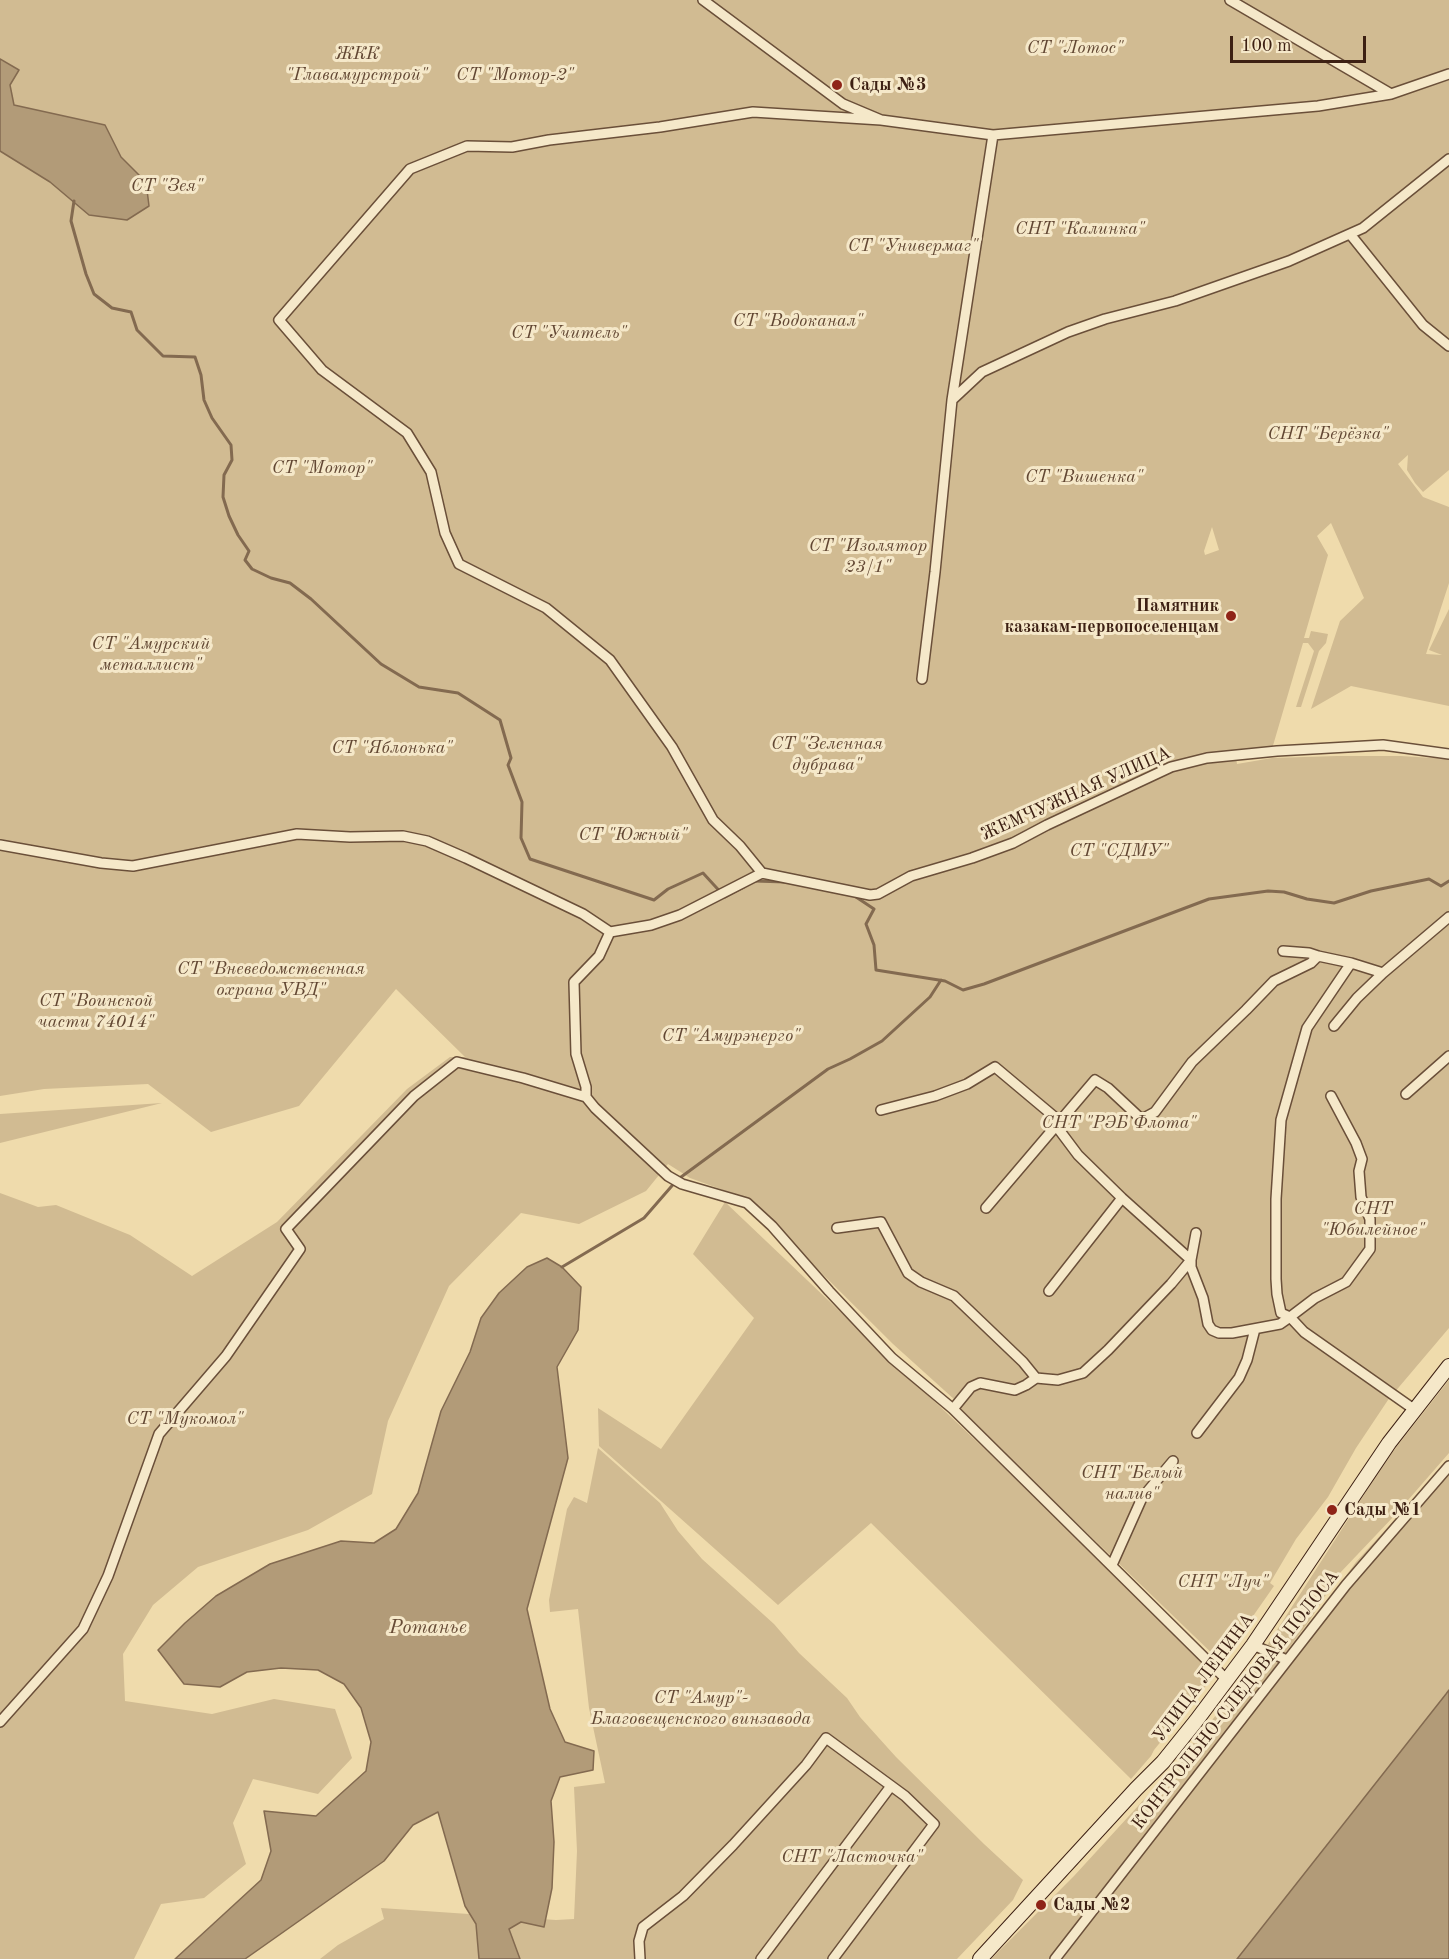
<!DOCTYPE html>
<html>
<head>
<meta charset="utf-8">
<style>
  body { margin:0 }
  #map { position:relative; width:1449px; height:1959px; overflow:hidden; background:#efdbac; font-family:"Old Standard TT",serif }
  canvas { display:block }
  .scale { position:absolute; left:1230px; top:36px; width:136px; height:27px; box-sizing:border-box; border:3px solid #3d2013; border-top:0; padding-left:8px; font-size:18px; line-height:21px; white-space:nowrap; color:#3d2013; -webkit-text-stroke:4px #f5e8c9; paint-order:stroke }
</style>
</head>
<body>
<div id="map">
<canvas width="1449" height="1959"></canvas>
<div class="scale">100 m</div>
</div>
<script>
const ctx = document.querySelector('canvas').getContext('2d');
ctx.lineJoin = 'round';
function fill(path, color) { ctx.fillStyle = color; ctx.fill(path, 'evenodd'); }
const shape = rows => new Path2D(rows.map(r => 'M' + r).join(''));
function stroke(path, color, width, dash) { ctx.strokeStyle = color; ctx.lineWidth = width; ctx.lineCap = dash ? 'butt' : 'round'; ctx.setLineDash(dash || []); ctx.stroke(path); }
function label(font, color, halo, rows, align = 'center') {
  ctx.font = font + ' "Old Standard TT",serif'; ctx.lineWidth = 6; ctx.setLineDash([]); ctx.textBaseline = 'middle'; ctx.strokeStyle = halo; ctx.fillStyle = color; for (const [text, x, y, turn = 0] of rows) {
    ctx.save(); ctx.translate(x, y); ctx.rotate((+turn || 0) * Math.PI / 180); ctx.textAlign = isNaN(turn) ? turn : align; if (halo) ctx.strokeText(text, 0, 0); ctx.fillText(text, 0, 0); ctx.restore();
  }
}
fill(shape([
  [0,0,1449,0,1449,470,1423,492,1415,483,1407,470,1408,455,1398,464,1423,497,1449,507,1449,583,1426,654,1442,655,1429,650,1449,609,1449,706,1351,686,1311,709,1340,621,1364,598,1331,523,1317,536,1328,555,1304,638,1309,638,1311,631,1328,634,1326,643,1319,651,1301,707,1296,707,1314,651,1308,643,1303,643,1272,749,1235,752,1237,764,1272,758,1337,756,1401,756,1449,759,1449,1328,1388,1400,1356,1448,1328,1497,1296,1539,1270,1583,1274,1586,1221,1662,969,1419,955,1400,893,1344,749,1201,748,1199,690,1178,668,1164,646,1191,579,1224,521,1213,449,1286,388,1421,372,1494,308,1530,198,1567,153,1605,123,1654,125,1701,212,1714,274,1699,335,1709,352,1758,318,1794,253,1779,233,1823,246,1864,204,1898,161,1904,134,1959,0,1959,0,1193,38,1207,56,1205,130,1235,192,1276,277,1222,407,1089,450,1057,465,1057,396,989,299,1106,211,1132,148,1084,44,1089,0,1096],
  [1212,527,1219,550,1205,555,1204,551],
  [162,1103,0,1143,0,1114],
  [725,1202,1218,1671,1154,1750,1151,1756,1131,1779,871,1523,778,1605,599,1446,598,1408,661,1449,754,1318,693,1254],
  [1449,1380,1449,1453,1395,1515,1339,1574,1310,1620,1223,1736,1051,1959,991,1959,1074,1876,1171,1770,1231,1697,1268,1644,1387,1459],
  [598,1448,660,1503,678,1531,702,1559,774,1624,799,1653,847,1698,860,1717,896,1757,984,1844,1023,1880,1013,1900,957,1959,320,1959,338,1945,384,1919,381,1908,556,1920,574,1919,577,1851,574,1787,605,1783,589,1708,578,1609,550,1612,549,1600,567,1509,574,1497,587,1503],
  [1449,1460,1449,1690,1237,1959,1057,1959,1288,1656,1356,1562]
]), '#d1bb92');
const water = shape([
  [0,59,19,70,10,85,14,105,105,125,121,157,146,182,149,206,127,220,89,215,50,182,0,151,0,59],
  [547,1258,562,1267,581,1287,578,1330,557,1367,568,1458,527,1609,550,1709,565,1742,594,1751,593,1770,560,1777,551,1801,554,1842,552,1888,544,1927,521,1922,509,1929,520,1959,479,1959,476,1924,465,1906,438,1812,413,1825,384,1861,245,1959,175,1959,261,1880,271,1851,264,1811,316,1816,366,1771,371,1742,361,1708,344,1684,318,1670,281,1668,247,1672,220,1687,184,1684,158,1650,185,1623,216,1596,270,1564,341,1541,374,1543,396,1529,418,1493,441,1411,470,1352,481,1318,499,1293,527,1267,547,1258],
  [1449,1690,1449,1959,1237,1959,1446,1694,1449,1690]
]);
fill(water, '#b29b78');
stroke(water, '#836a50', 1.5);
stroke(shape([
  [74,201,71,221,86,274,94,294,112,308,131,312,137,330,163,356,195,357,201,375,204,400,212,418,231,445,232,460,224,475,223,497,229,516,238,535,249,551,245,560,252,569,271,578,290,583,311,599,381,664,419,687,458,693,500,720,511,758,508,765,522,802,521,838,530,859,654,900,668,889,703,873,725,897,744,887],
  [755,881,785,882],
  [856,897,874,909,866,924,874,945,876,970,945,981,963,990,984,984,1209,899,1268,891,1284,892,1307,899,1334,903,1371,891,1429,879,1441,886,1449,881],
  [562,1267,644,1218,677,1180,828,1069,850,1059,882,1041,930,997,941,980]
]), '#836a50', 3);
const street = shape([
  [703,0,843,104,881,120,993,135,1318,106,1391,94,1449,74],
  [1230,0,1391,94],
  [1350,234,1423,325,1449,346],
  [952,400,982,372,1068,332,1105,319,1175,301,1289,261,1363,228,1449,159],
  [922,679,935,572,952,400,993,135],
  [0,845,101,863,133,866,297,834,350,837,403,836,427,841,466,858,583,914,610,932,651,925,680,915,762,873],
  [762,873,740,846,713,820,672,747,610,660,546,608,459,564,445,533,431,472,407,433,322,370,279,320,410,169,467,146,512,147,549,140,660,127,753,112,881,120],
  [762,873,870,895,878,894,911,876,972,858,1013,843,1047,825,1171,767,1207,758,1277,751,1383,745,1449,754],
  [610,932,599,956,574,982,576,1054,586,1087,586,1097,595,1108,668,1176,682,1184,747,1203,772,1226,829,1291,892,1358,953,1409,1227,1680],
  [1283,951,1309,953,1318,956],
  [1334,1026,1357,998,1383,973,1449,917],
  [1406,1094,1449,1056],
  [1331,1096,1356,1143,1362,1159,1359,1171,1361,1197,1370,1219,1370,1249,1346,1282,1315,1298,1290,1317,1304,1332,1415,1410],
  [881,1110,935,1096,967,1084,995,1067,1057,1119,1057,1127,1078,1155,1122,1198,1191,1260,1191,1267,1203,1298,1208,1324,1212,1330,1219,1333,1232,1333,1280,1324,1290,1317,1281,1313,1277,1294,1276,1279,1276,1199,1281,1120,1307,1028,1351,963,1383,973],
  [986,1208,1095,1080,1108,1088,1139,1117,1144,1118,1155,1112,1192,1062,1246,1010,1274,981,1311,963,1318,956,1351,963],
  [837,1228,881,1222,908,1273,921,1282,954,1296,1023,1362,1036,1378],
  [1049,1291,1122,1198],
  [953,1409,971,1387,980,1383,1015,1390,1026,1385,1036,1378,1058,1380,1083,1373,1108,1350,1171,1284,1191,1260,1196,1233],
  [1197,1433,1239,1378,1247,1360,1255,1329],
  [1112,1565,1142,1498,1173,1461],
  [1253,1645,1287,1660],
  [0,1722,83,1629,108,1576,159,1434,226,1356,300,1249,286,1229,414,1096,457,1062,523,1078,586,1097],
  [640,1959,639,1941,643,1927,683,1896,733,1845,806,1765,826,1738,905,1796,934,1824,833,1959],
  [761,1959,891,1786],
  [1055,1959,1346,1585,1449,1466]
]);
const secondary = shape([
  [980,1959,1136,1789,1163,1762,1196,1721,1253,1645,1389,1443,1449,1366]
]);
stroke(street, '#6a4f39', 12);
stroke(secondary, '#3d2013', 16);
stroke(street, '#f5e8c9', 9);
stroke(secondary, '#f5e8c9', 14);
for (const [x, y, r, color] of [
  [837,85,6,"#8f2418"],
  [1231,616,6,"#8f2418"],
  [1332,1510,6,"#8f2418"],
  [1041,1905,6,"#8f2418"]
]) { const dot = new Path2D(); dot.arc(x, y, r, 0, 2 * Math.PI); ctx.fillStyle = color; ctx.fill(dot); stroke(dot, '#f5e8c9', 2); }
label('italic 18px', '#624733', '#f5e8c9', [
  ["СТ \"Лотос\"",1075,48],
  ["ЖКК",357,54],
  ["\"Главамурстрой\"",357,75],
  ["СТ \"Мотор-2\"",515,75],
  ["СТ \"Зея\"",167,186],
  ["СНТ \"Калинка\"",1080,229],
  ["СТ \"Универмаг\"",913,246],
  ["СТ \"Водоканал\"",798,321],
  ["СТ \"Учитель\"",569,333],
  ["СНТ \"Берёзка\"",1328,434],
  ["СТ \"Мотор\"",322,468],
  ["СТ \"Вишенка\"",1084,477],
  ["СТ \"Изолятор",868,546],
  ["23/1\"",868,567],
  ["СТ \"Амурский",151,644],
  ["металлист\"",151,665],
  ["СТ \"Зеленная",827,744],
  ["дубрава\"",827,765],
  ["СТ \"Яблонька\"",392,748],
  ["СТ \"Южный\"",633,835],
  ["СТ \"СДМУ\"",1119,851],
  ["СТ \"Вневедомственная",271,969],
  ["охрана УВД\"",271,990],
  ["СТ \"Воинской",96,1001],
  ["части 74014\"",96,1022],
  ["СТ \"Амурэнерго\"",731,1036],
  ["СНТ \"РЭБ Флота\"",1119,1123],
  ["СНТ",1373,1209],
  ["\"Юбилейное\"",1373,1230],
  ["СТ \"Мукомол\"",185,1419],
  ["СНТ \"Белый",1132,1473],
  ["налив\"",1132,1494],
  ["СНТ \"Луч\"",1223,1582],
  ["СТ \"Амур\"-",701,1698],
  ["Благовещенского винзавода",701,1719],
  ["СНТ \"Ласточка\"",852,1857]
]);
label('bold 18px', '#3d2013', '#f5e8c9', [
  ["Сады №3",849,85],
  ["Памятник",1219,606,"right"],
  ["казакам-первопоселенцам",1219,627,"right"],
  ["Сады №1",1344,1510],
  ["Сады №2",1053,1905]
], 'left');
label('18px', '#3d2013', '#f5e8c9', [
  ["ЖЕМЧУЖНАЯ УЛИЦА",1076,794,-24],
  ["УЛИЦА ЛЕНИНА",1204,1678,-53],
  ["КОНТРОЛЬНО-СЛЕДОВАЯ ПОЛОСА",1236,1700,-52]
]);
label('italic 20px', '#664b36', '#f5e8c9', [
  ["Ротанье",428,1628]
]);
</script>
</body>
</html>
